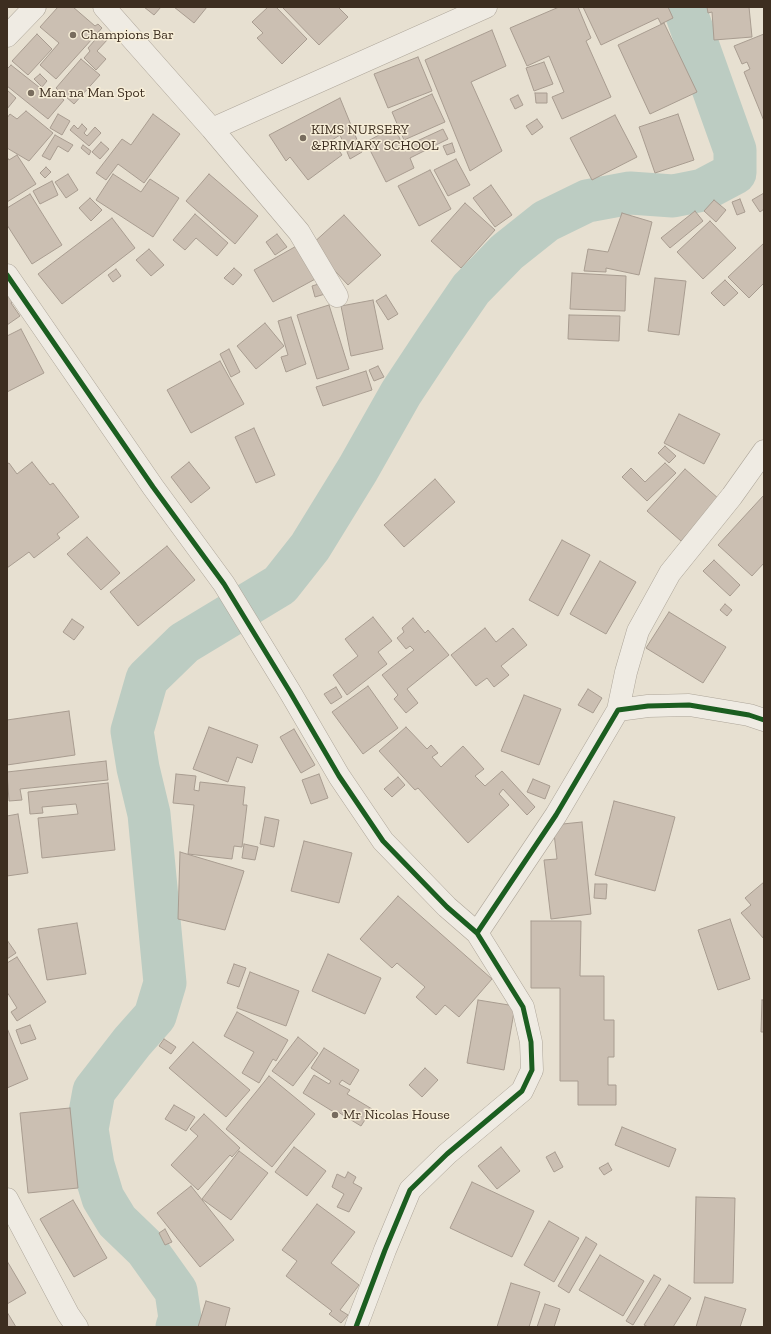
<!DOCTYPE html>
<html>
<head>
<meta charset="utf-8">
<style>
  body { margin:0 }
  #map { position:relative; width:771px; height:1334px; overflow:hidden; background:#e7e0d1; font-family:"Zilla Slab",serif }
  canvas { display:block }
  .frame { position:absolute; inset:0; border:8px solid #3d2e20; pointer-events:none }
</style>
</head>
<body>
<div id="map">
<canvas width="771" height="1334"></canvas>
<div class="frame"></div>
</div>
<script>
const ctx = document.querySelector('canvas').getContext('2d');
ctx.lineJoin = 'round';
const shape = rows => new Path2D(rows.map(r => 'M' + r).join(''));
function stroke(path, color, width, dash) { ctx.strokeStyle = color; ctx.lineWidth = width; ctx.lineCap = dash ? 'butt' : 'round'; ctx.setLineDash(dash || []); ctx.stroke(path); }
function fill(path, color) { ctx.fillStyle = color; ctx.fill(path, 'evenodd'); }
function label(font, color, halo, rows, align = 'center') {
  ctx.font = font + ' "Zilla Slab",serif'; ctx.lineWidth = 3; ctx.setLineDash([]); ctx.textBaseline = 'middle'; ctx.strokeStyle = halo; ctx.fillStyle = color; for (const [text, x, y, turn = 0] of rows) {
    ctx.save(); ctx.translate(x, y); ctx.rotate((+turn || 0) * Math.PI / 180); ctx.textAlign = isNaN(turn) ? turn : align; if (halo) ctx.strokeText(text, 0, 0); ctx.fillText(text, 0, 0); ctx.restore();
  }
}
stroke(shape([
  [177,1327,180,1318,176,1291,146,1249,117,1221,103,1198,93,1165,87,1129,94,1091,132,1042,155,1016,165,983,149,814,138,768,132,731,147,679,184,643,280,585,310,547,358,469,401,393,438,337,471,289,507,252,546,221,587,201,630,193,673,196,703,190,735,173,735,150,684,7]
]), '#bcccc2', 43);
const building = shape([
  [58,7,73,7,95,26,98,24,102,28,56,79,40,65,59,43,40,27,58,7],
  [144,7,161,7,154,15,144,7],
  [174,7,207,7,194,23,174,7],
  [268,7,276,7,307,39,282,64,257,38,263,33,252,22,268,7],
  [282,7,338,7,348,17,319,45,282,7],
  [559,7,578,7,591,38,586,41,611,97,562,119,552,97,564,92,549,56,527,66,510,28,559,7],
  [583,7,668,7,673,18,661,24,658,18,601,45,583,7],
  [707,7,749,7,752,37,714,40,712,12,708,13,707,7],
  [664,23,697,92,650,114,618,45,664,23],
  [492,30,506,66,471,82,502,151,470,171,425,60,492,30],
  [101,33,108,39,97,51,106,59,96,70,84,58,90,51,88,48,101,33],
  [37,34,52,49,28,75,12,61,37,34],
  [764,34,764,121,744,72,750,69,747,62,742,64,734,46,764,34],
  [418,57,432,91,388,108,374,74,418,57],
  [81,59,100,75,74,104,56,88,81,59],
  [544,62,553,84,534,91,526,68,544,62],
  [11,65,49,95,53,91,64,100,48,119,7,86,7,69,11,65],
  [40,74,47,81,42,87,34,79,40,74],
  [7,90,16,98,7,109,7,90],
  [535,93,547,93,547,103,536,103,535,93],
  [432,94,445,122,404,140,392,112,432,94],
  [518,95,523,105,515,109,510,99,518,95],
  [340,98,362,152,350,159,340,135,332,140,342,155,308,180,290,157,286,161,269,135,340,98],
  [26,111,53,133,29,161,7,148,7,118,10,114,17,119,26,111],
  [58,114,70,121,62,135,50,128,58,114],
  [153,114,180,134,144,183,118,164,106,180,96,173,122,139,131,145,153,114],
  [678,114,694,160,655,173,639,127,678,114],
  [615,115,637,157,592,180,570,138,615,115],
  [537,119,543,127,532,135,526,126,537,119],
  [82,124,87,129,84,133,87,136,95,127,101,133,89,146,70,130,74,125,78,129,82,124],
  [394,127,404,147,443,129,448,139,410,158,414,168,386,182,366,142,394,127],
  [55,135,73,145,68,152,58,146,50,160,42,156,55,135],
  [101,142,109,149,100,159,92,152,101,142],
  [452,143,455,152,447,155,443,146,452,143],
  [83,145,91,151,89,155,81,148,83,145],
  [17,155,36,184,7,202,7,157,9,160,17,155],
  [456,159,470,185,448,196,434,170,456,159],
  [46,167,51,172,45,178,40,173,46,167],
  [430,170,451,209,419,226,398,186,430,170],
  [68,174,78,190,66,198,55,182,68,174],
  [113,174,141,192,150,179,179,198,153,237,96,200,113,174],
  [209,174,258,216,235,244,186,201,209,174],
  [52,181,58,195,40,204,33,191,52,181],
  [491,185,512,215,495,227,473,198,491,185],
  [764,193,764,209,760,212,752,200,764,193],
  [30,194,62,245,32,264,7,225,7,208,30,194],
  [90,198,102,210,91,221,79,208,90,198],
  [740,199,745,212,737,215,732,202,740,199],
  [714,200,726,210,716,222,704,211,714,200],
  [465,203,495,230,461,268,431,241,465,203],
  [695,211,703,221,670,248,661,238,695,211],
  [622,213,652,222,639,275,606,268,606,272,584,271,588,249,608,252,622,213],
  [195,214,228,243,217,256,196,238,185,250,173,240,195,214],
  [344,215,381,255,348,285,311,245,344,215],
  [112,218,135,248,62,304,38,274,112,218],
  [710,221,736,248,703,279,677,252,710,221],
  [277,234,287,247,275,255,266,242,277,234],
  [764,243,764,283,749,298,728,277,764,243],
  [300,244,319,277,273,302,254,270,300,244],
  [149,249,164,265,151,276,136,260,149,249],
  [234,268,242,275,233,285,224,278,234,268],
  [116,269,121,276,113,282,108,275,116,269],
  [572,273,626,276,625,311,570,309,572,273],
  [655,278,686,281,679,335,648,331,655,278],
  [725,280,738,293,724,306,711,293,725,280],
  [322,283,325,294,315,297,312,286,322,283],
  [7,288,15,300,11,303,20,316,7,325,7,288],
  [386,295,398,314,388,320,376,301,386,295],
  [373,300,383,349,351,356,341,306,373,300],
  [329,305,349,369,317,379,297,315,329,305],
  [569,315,620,316,619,341,568,339,569,315],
  [291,317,306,364,286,372,281,357,288,355,278,321,291,317],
  [265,323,284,346,256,369,237,346,265,323],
  [21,329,44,373,7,392,7,336,21,329],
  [229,349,240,372,231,377,220,354,229,349],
  [220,361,244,404,191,433,167,390,220,361],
  [378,366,384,377,374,381,369,370,378,366],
  [366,371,372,390,323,406,316,387,366,371],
  [679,414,720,434,704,464,664,443,679,414],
  [254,428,275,475,256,483,235,437,254,428],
  [665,446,676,456,669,463,658,453,665,446],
  [32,462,50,485,53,483,79,517,57,534,60,538,34,558,29,552,7,568,7,464,9,463,17,474,32,462],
  [189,462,210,488,191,503,171,477,189,462],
  [665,463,676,473,647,501,622,477,631,468,645,482,665,463],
  [685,469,719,499,681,541,647,511,685,469],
  [435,479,455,502,404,547,384,525,435,479],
  [764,495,764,563,752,576,718,545,764,495],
  [87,537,120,573,101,590,67,554,87,537],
  [562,540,590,555,558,616,529,600,562,540],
  [167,546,195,580,138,626,110,592,167,546],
  [714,560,740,585,730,596,703,571,714,560],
  [600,561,636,582,606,634,570,614,600,561],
  [725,604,732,610,727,616,720,610,725,604],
  [669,612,726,647,703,683,646,648,669,612],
  [373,617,392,641,378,652,387,664,347,695,333,675,358,656,345,639,373,617],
  [413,618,425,633,428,630,449,655,407,689,418,703,406,713,394,699,398,695,382,675,414,650,410,646,406,649,397,638,404,632,402,628,413,618],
  [72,619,84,627,74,640,63,632,72,619],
  [485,628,496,642,513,628,527,645,501,666,509,675,494,687,487,678,476,686,451,655,485,628],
  [368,686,398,728,363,754,332,712,368,686],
  [336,687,342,697,331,704,324,694,336,687],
  [588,689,602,698,593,713,578,705,588,689],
  [524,695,561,709,539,765,501,751,524,695],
  [69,711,75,755,7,765,7,720,69,711],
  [209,727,258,745,252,763,237,757,228,782,193,769,209,727],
  [406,727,427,749,431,745,438,753,432,757,441,767,463,746,484,769,475,776,485,786,502,771,535,807,527,815,503,789,499,794,509,805,468,843,418,788,415,790,379,751,406,727],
  [294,729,315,765,301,773,280,737,294,729],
  [106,761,108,780,20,789,22,800,9,801,7,772,106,761],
  [176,774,196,776,194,790,199,791,200,782,245,787,243,805,247,805,242,847,234,846,232,859,188,854,194,805,173,803,176,774],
  [319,774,328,798,311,804,302,780,319,774],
  [398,777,405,785,392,797,384,789,398,777],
  [533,779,550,786,545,799,527,792,533,779],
  [108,783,115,850,42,858,38,818,78,814,76,804,42,807,43,813,30,814,28,792,108,783],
  [614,801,675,817,655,891,595,875,614,801],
  [18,814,28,873,7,876,7,816,18,814],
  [265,817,279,820,274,847,260,844,265,817],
  [582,822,591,914,551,919,544,860,557,859,553,825,582,822],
  [304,841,352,853,339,903,291,891,304,841],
  [244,844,258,847,255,860,242,858,244,844],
  [180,852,244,871,225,930,178,919,180,852],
  [764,882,764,939,741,913,751,905,745,898,764,882],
  [595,884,607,884,606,899,594,898,595,884],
  [398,896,492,979,459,1017,445,1005,436,1015,416,997,425,987,397,963,392,968,360,939,398,896],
  [730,919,750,979,718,990,698,930,730,919],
  [531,921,581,921,580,976,604,976,604,1020,614,1020,614,1057,608,1057,608,1085,616,1085,616,1105,578,1105,578,1081,560,1081,560,988,531,988,531,921],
  [77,923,86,974,47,980,38,929,77,923],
  [7,940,16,953,7,959,7,940],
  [328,954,381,978,365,1014,312,991,328,954],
  [17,957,46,1002,17,1021,11,1012,17,1008,7,992,7,963,17,957],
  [234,964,246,968,239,987,227,983,234,964],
  [250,972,299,991,286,1026,237,1008,250,972],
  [478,1000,515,1006,504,1070,467,1063,478,1000],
  [762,1000,764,1000,764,1032,761,1032,762,1000],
  [237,1012,288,1040,276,1061,273,1059,259,1083,242,1073,254,1052,224,1036,237,1012],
  [30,1025,36,1039,21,1044,16,1030,30,1025],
  [7,1028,28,1079,7,1088,7,1028],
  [298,1037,318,1053,293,1086,272,1071,298,1037],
  [164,1039,176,1047,171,1054,159,1046,164,1039],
  [193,1042,250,1090,226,1117,169,1068,193,1042],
  [324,1048,359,1070,350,1085,342,1080,339,1084,350,1090,347,1094,372,1109,361,1126,338,1112,337,1114,303,1093,314,1075,329,1084,331,1081,311,1068,324,1048],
  [425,1068,438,1080,422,1097,409,1085,425,1068],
  [269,1076,315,1114,272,1167,226,1129,269,1076],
  [174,1105,195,1117,186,1131,165,1119,174,1105],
  [70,1108,78,1188,28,1193,20,1113,70,1108],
  [204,1114,240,1148,232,1157,230,1155,198,1190,171,1165,198,1136,190,1129,204,1114],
  [622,1127,676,1149,669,1167,615,1145,622,1127],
  [294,1147,326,1171,307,1196,275,1172,294,1147],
  [501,1147,520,1171,497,1189,478,1166,501,1147],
  [239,1151,268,1173,231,1220,202,1199,239,1151],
  [555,1152,563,1167,554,1172,546,1157,555,1152],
  [608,1163,612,1170,604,1175,599,1168,608,1163],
  [348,1172,356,1177,353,1183,362,1188,349,1212,337,1207,344,1194,332,1187,337,1174,345,1178,348,1172],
  [472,1182,534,1211,512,1257,450,1228,472,1182],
  [191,1186,234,1240,200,1267,157,1213,191,1186],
  [696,1197,735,1198,733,1283,694,1283,696,1197],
  [73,1200,107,1258,74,1277,40,1219,73,1200],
  [317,1204,355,1232,331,1263,359,1285,340,1310,348,1315,341,1323,329,1314,332,1311,286,1276,297,1261,282,1250,317,1204],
  [549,1221,579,1238,554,1282,524,1265,549,1221],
  [165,1229,172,1242,165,1245,159,1233,165,1229],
  [586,1237,597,1244,569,1293,558,1286,586,1237],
  [600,1255,644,1281,623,1316,579,1290,600,1255],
  [7,1261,26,1293,7,1304,7,1261],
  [654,1275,661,1279,633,1325,626,1321,654,1275],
  [511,1283,540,1292,529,1327,497,1327,511,1283],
  [669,1285,691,1298,673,1327,648,1327,644,1325,669,1285],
  [705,1297,746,1309,740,1327,696,1327,705,1297],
  [206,1301,230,1308,225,1327,198,1327,206,1301],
  [545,1304,560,1309,554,1327,537,1327,545,1304],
  [7,1312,16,1327,7,1327,7,1312]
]);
fill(building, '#cbbfb2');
stroke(building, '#a89c90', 1);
const minor = shape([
  [104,7,212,129,486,7],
  [7,36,35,7],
  [212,129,299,232,337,296],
  [7,275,153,487,224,584,290,692,339,776,383,841,447,907,477,933,556,815,618,710,648,706,689,705,749,715,764,720],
  [618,710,626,672,638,631,670,573,732,496,764,451],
  [7,1199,68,1314,77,1327],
  [356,1327,385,1250,410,1190,447,1154,522,1091,532,1070,531,1042,523,1007,477,933]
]);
stroke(minor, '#ada599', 23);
stroke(minor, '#efebe3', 22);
stroke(shape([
  [7,275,153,487,224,584,290,692,339,776,383,841,447,907,477,933,556,815,618,710,648,706,689,705,749,715,764,720],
  [356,1327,385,1250,410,1190,447,1154,522,1091,532,1070,531,1042,523,1007,477,933]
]), '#1b5e20', 5);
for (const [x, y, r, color] of [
  [73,35,4,"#786c5e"],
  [31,93,4,"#786c5e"],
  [303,138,4,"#786c5e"],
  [335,1115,4,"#786c5e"]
]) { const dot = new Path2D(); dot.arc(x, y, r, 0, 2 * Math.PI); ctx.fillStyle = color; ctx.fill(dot); stroke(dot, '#f7eed8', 1.5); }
label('14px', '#3d2e20', '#f7eed8', [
  ["Champions Bar",81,35],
  ["Man na Man Spot",39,93],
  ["KIMS NURSERY",311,130],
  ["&PRIMARY SCHOOL",311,146],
  ["Mr Nicolas House",343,1115]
], 'left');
</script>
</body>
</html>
